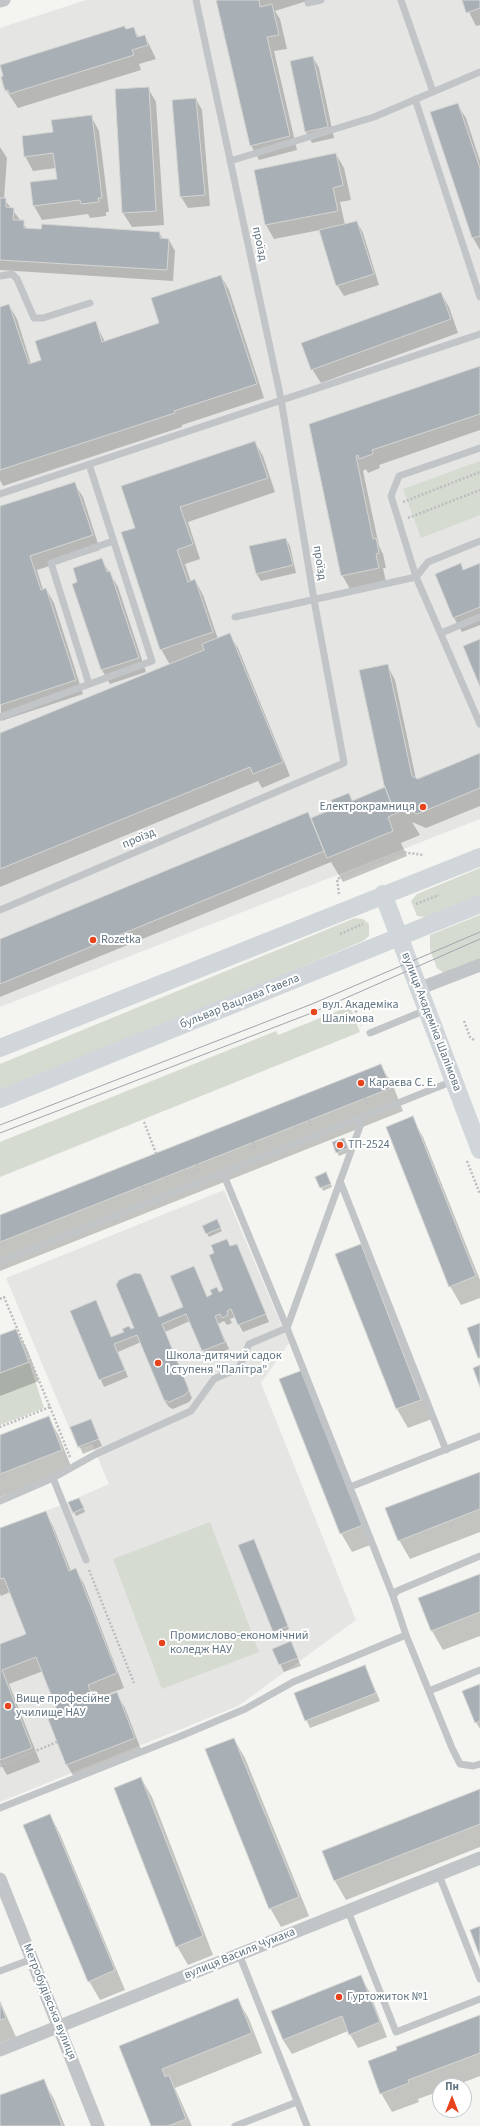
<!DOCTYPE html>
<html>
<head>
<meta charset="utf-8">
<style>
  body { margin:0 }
  #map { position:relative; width:480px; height:2126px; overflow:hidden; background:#f4f4f0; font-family:"Source Sans 3",sans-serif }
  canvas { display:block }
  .north { position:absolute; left:432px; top:2078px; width:40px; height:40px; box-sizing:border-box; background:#fff; border:1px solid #c0c8cd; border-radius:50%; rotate:0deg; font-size:11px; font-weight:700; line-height:16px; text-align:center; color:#627582 }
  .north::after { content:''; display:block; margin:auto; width:14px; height:18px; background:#e7431d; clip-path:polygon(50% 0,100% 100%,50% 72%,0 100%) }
</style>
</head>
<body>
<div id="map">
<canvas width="480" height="2126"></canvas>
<div class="north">Пн</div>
</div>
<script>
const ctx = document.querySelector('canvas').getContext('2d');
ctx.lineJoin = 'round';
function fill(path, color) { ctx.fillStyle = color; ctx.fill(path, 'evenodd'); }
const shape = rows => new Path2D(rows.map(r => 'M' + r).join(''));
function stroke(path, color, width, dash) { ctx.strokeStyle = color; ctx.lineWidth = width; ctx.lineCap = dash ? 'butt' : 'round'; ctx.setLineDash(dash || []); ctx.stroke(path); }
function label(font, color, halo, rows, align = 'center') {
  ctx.font = font + ' "Source Sans 3",sans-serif'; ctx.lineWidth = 4; ctx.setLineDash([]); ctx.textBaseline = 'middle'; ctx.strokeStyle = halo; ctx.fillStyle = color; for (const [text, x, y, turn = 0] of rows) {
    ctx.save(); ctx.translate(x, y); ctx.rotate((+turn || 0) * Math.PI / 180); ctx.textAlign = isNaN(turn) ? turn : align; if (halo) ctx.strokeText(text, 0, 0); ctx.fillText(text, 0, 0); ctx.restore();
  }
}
fill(shape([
  [86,0,480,0,480,819,0,1007,0,28],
  [224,1190,289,1343,261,1383,356,1620,238,1706,0,1802,0,1528,64,1504,109,1484,92,1444,78,1449,6,1278]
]), '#e5e6e4');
fill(shape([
  [480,461,480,515,421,538,403,489],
  [480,868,480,895,425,917,417,916,411,901,417,894],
  [480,915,480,960,445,974,437,968,430,950,430,935],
  [355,918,363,919,369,924,369,936,363,941,0,1094,0,1064],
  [350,1006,360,1032,0,1177,0,1142,276,1031,278,1035],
  [29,1362,44,1408,0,1425,0,1373],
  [210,1522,259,1652,162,1689,113,1559]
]), '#d5dbd1');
fill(shape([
  [217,0,310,0,275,11,280,19,287,49,274,51,297,150,259,160,251,145],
  [463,0,480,0,480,25,476,26],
  [133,28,139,37,145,36,156,59,139,64,141,70,18,108,6,90,1,65],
  [313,57,319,68,334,138,312,143,306,132],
  [148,88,156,102,164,225,132,227,123,213,116,90],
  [196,99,202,110,210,206,188,208,181,197],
  [457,104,466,118,480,161,480,250,473,238,431,113],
  [91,116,99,131,109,212,106,212,106,216,90,218,88,214,42,220,34,206,58,180,56,168,33,171,25,156,54,133],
  [0,147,7,158,4,199,28,230,159,233,164,240,169,240,175,251,173,281,0,270],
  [336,154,344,168,351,200,340,202,345,225,357,222,363,233,379,285,344,296,337,285,320,230,274,239,266,225,255,171],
  [221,276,229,290,264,398,182,425,182,427,3,486,0,480,0,308,9,305,17,319,31,364,43,360,95,322,105,342,160,324],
  [441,293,449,307,458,333,321,383,312,369],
  [480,367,480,430,379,465,380,468,368,473,366,469,363,471,379,546,383,554,386,568,383,568,386,582,350,589,342,575,310,425],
  [255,442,263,456,275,492,188,522,200,559,185,564,191,582,195,580,203,595,218,639,229,634,238,648,290,776,262,788,258,781,0,887,0,734,170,665,161,649,136,528],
  [74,483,83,497,100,550,37,570,43,590,46,589,54,603,83,694,1,721,0,507],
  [286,539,290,546,296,573,261,581,256,573],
  [102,560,118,587,146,672,110,684,102,670,79,583],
  [480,564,480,625,462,632,454,618,436,575,460,565,464,570],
  [387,665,395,680,416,779,480,754,480,806,426,828,412,822,420,835,401,843,407,856,343,882,331,862,0,997,0,940,308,814,311,819,336,809,348,794,353,801,386,788],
  [381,1065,394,1088,403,1111,0,1271,0,1216],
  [412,1118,423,1137,480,1280,480,1298,461,1305,450,1286],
  [345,1142,349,1152,339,1156,337,1152],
  [317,1177,328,1177,332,1187,323,1191],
  [218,1224,222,1231,209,1237,203,1226],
  [360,1245,371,1264,432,1419,408,1428,397,1409,337,1254],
  [230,1247,240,1252,269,1322,243,1332,235,1317,230,1319,232,1323,227,1325,224,1321,218,1324,229,1349,207,1358,190,1321,165,1332,192,1398,189,1402,173,1409,169,1407,164,1400,141,1342,118,1352,128,1377,104,1387,71,1311,96,1301,112,1338,135,1328,140,1275,159,1318,184,1307,194,1267,207,1297,224,1291],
  [16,1330,27,1349,39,1381,0,1396,0,1336],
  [280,1379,373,1544,352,1552,341,1533],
  [48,1417,59,1436,72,1469,0,1497,0,1436],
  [90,1420,102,1446,83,1454,71,1427],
  [480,1473,480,1532,410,1559,399,1540],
  [81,1502,85,1512,76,1516,69,1503],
  [45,1512,53,1526,71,1571,76,1570,84,1584,124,1688,95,1699,96,1701,116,1693,125,1708,142,1752,75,1779,67,1765,60,1715,43,1671,9,1684,40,1762,7,1775,0,1763,0,1645,27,1635,10,1592,1,1596,0,1594,0,1529],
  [255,1543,289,1629,276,1635,274,1631],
  [480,1575,480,1636,443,1650,432,1631,420,1598],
  [291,1643,301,1666,284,1672,273,1649],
  [365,1666,380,1701,310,1728,295,1694],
  [480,1685,480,1729,476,1722],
  [234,1739,245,1758,309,1916,281,1927,270,1908],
  [141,1778,152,1797,213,1955,188,1965,177,1946],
  [480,1790,480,1847,346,1900,335,1881,323,1852],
  [50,1815,60,1834,125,1990,100,2000,89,1981],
  [361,1977,369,1991,387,2037,358,2048,348,2031,292,2054,283,2040],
  [238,2000,249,2019,262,2053,175,2088,192,2126,152,2126,120,2047],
  [0,2001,16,2037,0,2043],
  [480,2016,480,2076,454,2086,440,2086,440,2091,418,2099,419,2102,392,2112,381,2093],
  [43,2080,54,2099,65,2126,0,2126,0,2096]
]), '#0003');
const building = shape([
  [216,0,259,0,260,7,272,4,279,35,267,37,290,136,250,146,216,0],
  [462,0,480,0,480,8,466,13,462,0],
  [124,26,126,29,134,27,137,37,145,35,148,45,132,50,134,55,9,94,8,90,5,91,1,77,3,76,0,65,124,26],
  [313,56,328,127,305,132,290,61,313,56],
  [149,87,156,211,122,213,115,89,149,87],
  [196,98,205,195,180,197,172,100,196,98],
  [458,103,480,168,480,236,472,238,430,112,458,103],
  [92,115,102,198,98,198,99,202,81,204,80,200,33,206,30,182,57,179,53,153,24,157,22,136,53,132,51,120,92,115],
  [336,153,343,185,333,188,338,211,265,225,254,170,336,153],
  [0,198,6,198,6,207,14,208,13,220,24,220,24,228,41,229,42,224,160,232,160,238,169,239,167,270,0,260,0,198],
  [357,221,374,274,336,286,319,230,357,221],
  [221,275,257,384,174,411,175,413,0,470,0,307,9,304,29,364,41,360,35,341,96,321,102,342,159,323,151,298,221,275],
  [441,292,451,319,311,370,301,343,441,292],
  [480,366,480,414,372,450,373,454,359,459,358,455,356,456,373,539,376,538,379,553,376,554,379,568,341,576,309,424,480,366],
  [255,441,268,478,180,507,193,544,177,550,188,582,195,579,213,632,160,650,121,532,135,528,121,486,255,441],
  [75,482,93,535,30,556,41,590,46,588,76,680,0,705,0,506,75,482],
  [286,538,293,565,256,574,249,546,286,538],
  [102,558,107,572,110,571,139,658,101,670,72,584,77,582,73,568,102,558],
  [461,563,463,570,480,563,480,607,453,618,435,574,461,563],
  [230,633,283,762,253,774,250,767,0,869,0,733,204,650,202,644,230,633],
  [480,639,480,687,463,646,480,639],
  [388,664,412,776,418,779,480,753,480,788,417,814,391,803,384,785,359,670,388,664],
  [385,787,391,803,406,809,388,817,393,831,327,858,311,818,335,808,331,800,349,793,352,801,385,787],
  [308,812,324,851,0,984,0,939,308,812],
  [381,1064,391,1088,0,1242,0,1215,381,1064],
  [413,1116,476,1276,449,1287,386,1127,413,1116],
  [344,1138,348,1148,336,1153,332,1142,344,1138],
  [326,1172,331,1184,320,1188,315,1177,326,1172],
  [217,1219,221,1228,206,1234,202,1226,217,1219],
  [227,1239,230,1246,237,1244,266,1314,238,1325,231,1309,227,1311,228,1315,222,1318,220,1314,215,1316,225,1342,202,1351,186,1314,162,1324,189,1390,185,1395,169,1402,164,1400,137,1335,114,1344,125,1370,99,1380,70,1311,96,1300,111,1337,124,1332,122,1329,129,1326,131,1329,134,1328,116,1285,119,1280,135,1273,141,1274,159,1317,183,1307,170,1276,194,1266,207,1297,212,1294,210,1290,217,1287,219,1292,223,1290,209,1255,214,1253,211,1245,227,1239],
  [361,1244,421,1400,396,1409,335,1254,361,1244],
  [480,1323,480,1358,478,1358,467,1328,480,1323],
  [16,1329,29,1362,0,1373,0,1335,16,1329],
  [480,1365,480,1387,473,1368,480,1365],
  [303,1370,363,1525,340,1534,279,1379,303,1370],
  [49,1416,62,1450,0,1474,0,1435,49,1416],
  [91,1419,99,1439,78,1447,70,1427,91,1419],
  [480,1472,480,1509,398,1541,385,1508,480,1472],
  [79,1498,84,1508,73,1513,68,1502,79,1498],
  [46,1511,69,1571,76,1568,117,1673,88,1685,94,1701,117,1692,135,1738,66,1765,48,1719,59,1715,36,1657,2,1670,32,1748,0,1760,0,1644,26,1634,4,1578,0,1579,0,1528,46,1511],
  [254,1539,288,1626,273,1632,238,1545,254,1539],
  [480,1574,480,1612,431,1631,418,1598,480,1574],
  [291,1641,298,1658,279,1665,272,1649,291,1641],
  [365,1665,376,1693,305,1721,294,1693,365,1665],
  [480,1684,480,1721,475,1723,462,1691,480,1684],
  [234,1738,299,1897,269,1909,205,1749,234,1738],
  [141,1777,203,1936,176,1947,114,1788,141,1777],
  [480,1789,480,1824,334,1881,322,1851,480,1789],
  [50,1814,115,1970,88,1982,23,1825,50,1814],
  [480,1926,480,1957,470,1930,480,1926],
  [361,1975,380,2022,349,2035,342,2016,283,2040,271,2011,361,1975],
  [238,1998,252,2033,162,2069,165,2077,169,2075,186,2119,168,2126,151,2126,119,2046,238,1998],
  [0,2002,6,2018,0,2020,0,2002],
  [480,2015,480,2053,408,2080,409,2083,380,2094,368,2061,397,2050,396,2047,480,2015],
  [44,2079,62,2126,0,2126,0,2095,44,2079]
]);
fill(building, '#a8b0b6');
stroke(building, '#d5d5d3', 1);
stroke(shape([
  [403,502,480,472],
  [408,518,480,490],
  [339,894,337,879,402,852,423,855],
  [416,904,439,895],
  [340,934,363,924],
  [353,1003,361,1026],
  [464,1021,470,1037,475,1041],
  [365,1098,368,1105],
  [309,1120,312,1127],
  [144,1122,156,1153],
  [253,1142,256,1149],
  [467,1161,480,1194],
  [197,1164,200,1171],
  [166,1177,168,1184],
  [142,1186,144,1193],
  [0,1299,4,1297,50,1407,0,1427],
  [50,1407,70,1457],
  [89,1570,134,1683],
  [0,1766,57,1742]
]), '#bbbdbf', 2.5, [2, 2]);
stroke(shape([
  [401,0,433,92],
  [308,3,321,0],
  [415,99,480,297],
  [230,161,374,117,480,72],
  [0,276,12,274,17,279,34,318,43,318,90,303],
  [480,448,399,476,391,496,416,577,480,724],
  [0,494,480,334],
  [235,617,416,577,428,562,480,541],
  [441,633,480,617],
  [89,684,51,563,113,541],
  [0,717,152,661,89,464],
  [0,910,344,763,314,600,281,399,196,0],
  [370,1033,426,1010],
  [223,1173,287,1328,393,1596],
  [340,1181,446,1450],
  [0,1262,453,1081],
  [53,1478,86,1560],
  [350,1487,480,1436],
  [0,1501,53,1478,96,1454,191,1411,214,1379,239,1368,249,1344,287,1328,363,1118],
  [480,1556,397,1591,393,1596,406,1635,452,1748,460,1764,473,1766,480,1764],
  [429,1691,480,1670],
  [0,1808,181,1736,245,1709,293,1682,406,1635],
  [439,1875,480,1979],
  [348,1911,396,2032,480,1999],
  [239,1954,307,2126],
  [0,1971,32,1959],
  [235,2126,297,2102]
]), '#c1c5c8', 7);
stroke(shape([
  [0,1,4,0],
  [418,989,480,965],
  [0,1879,98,2126],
  [0,2050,480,1858]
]), '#c1c5c8', 13);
stroke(shape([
  [383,894,480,1150],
  [0,1048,480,857],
  [0,1099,480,904]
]), '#d1d6da', 18);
stroke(shape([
  [0,1125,312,1004,480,932],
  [0,1133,314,1012,480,939]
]), '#9fa7ac', 1);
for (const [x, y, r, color] of [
  [423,807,4,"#e7431d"],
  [93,940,4,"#e7431d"],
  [314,1012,4,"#e7431d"],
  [361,1083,4,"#e7431d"],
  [340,1145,4,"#e7431d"],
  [158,1363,4,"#e7431d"],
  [162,1643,4,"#e7431d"],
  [8,1706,4,"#e7431d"],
  [339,1997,4,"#e7431d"]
]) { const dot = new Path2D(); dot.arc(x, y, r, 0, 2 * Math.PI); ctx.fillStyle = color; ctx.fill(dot); stroke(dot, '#fff', 1.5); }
label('12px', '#627582', '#fff', [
  ["проїзд",259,244,78],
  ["проїзд",319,563,81],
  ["проїзд",139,839,-23],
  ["бульвар Вацлава Гавела",240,1002,-22],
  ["вулиця Академіка Шалімова",431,1022,69],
  ["вулиця Василя Чумака",240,1954,-22],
  ["Метробудівська вулиця",49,2002,68]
]);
label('12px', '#627582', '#fff', [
  ["Електрокрамниця",415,807,"right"],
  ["Rozetka",101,940],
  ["вул. Академіка",322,1005],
  ["Шалімова",322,1019],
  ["Караєва С. Е.",369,1083],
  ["ТП-2524",348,1145],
  ["Школа-дитячий садок",166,1356],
  ["І ступеня \"Палітра\"",166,1370],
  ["Промислово-економічний",170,1636],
  ["коледж НАУ",170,1650],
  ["Вище професійне",16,1699],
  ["училище НАУ",16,1713],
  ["Гуртожиток №1",347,1997]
], 'left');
</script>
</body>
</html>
